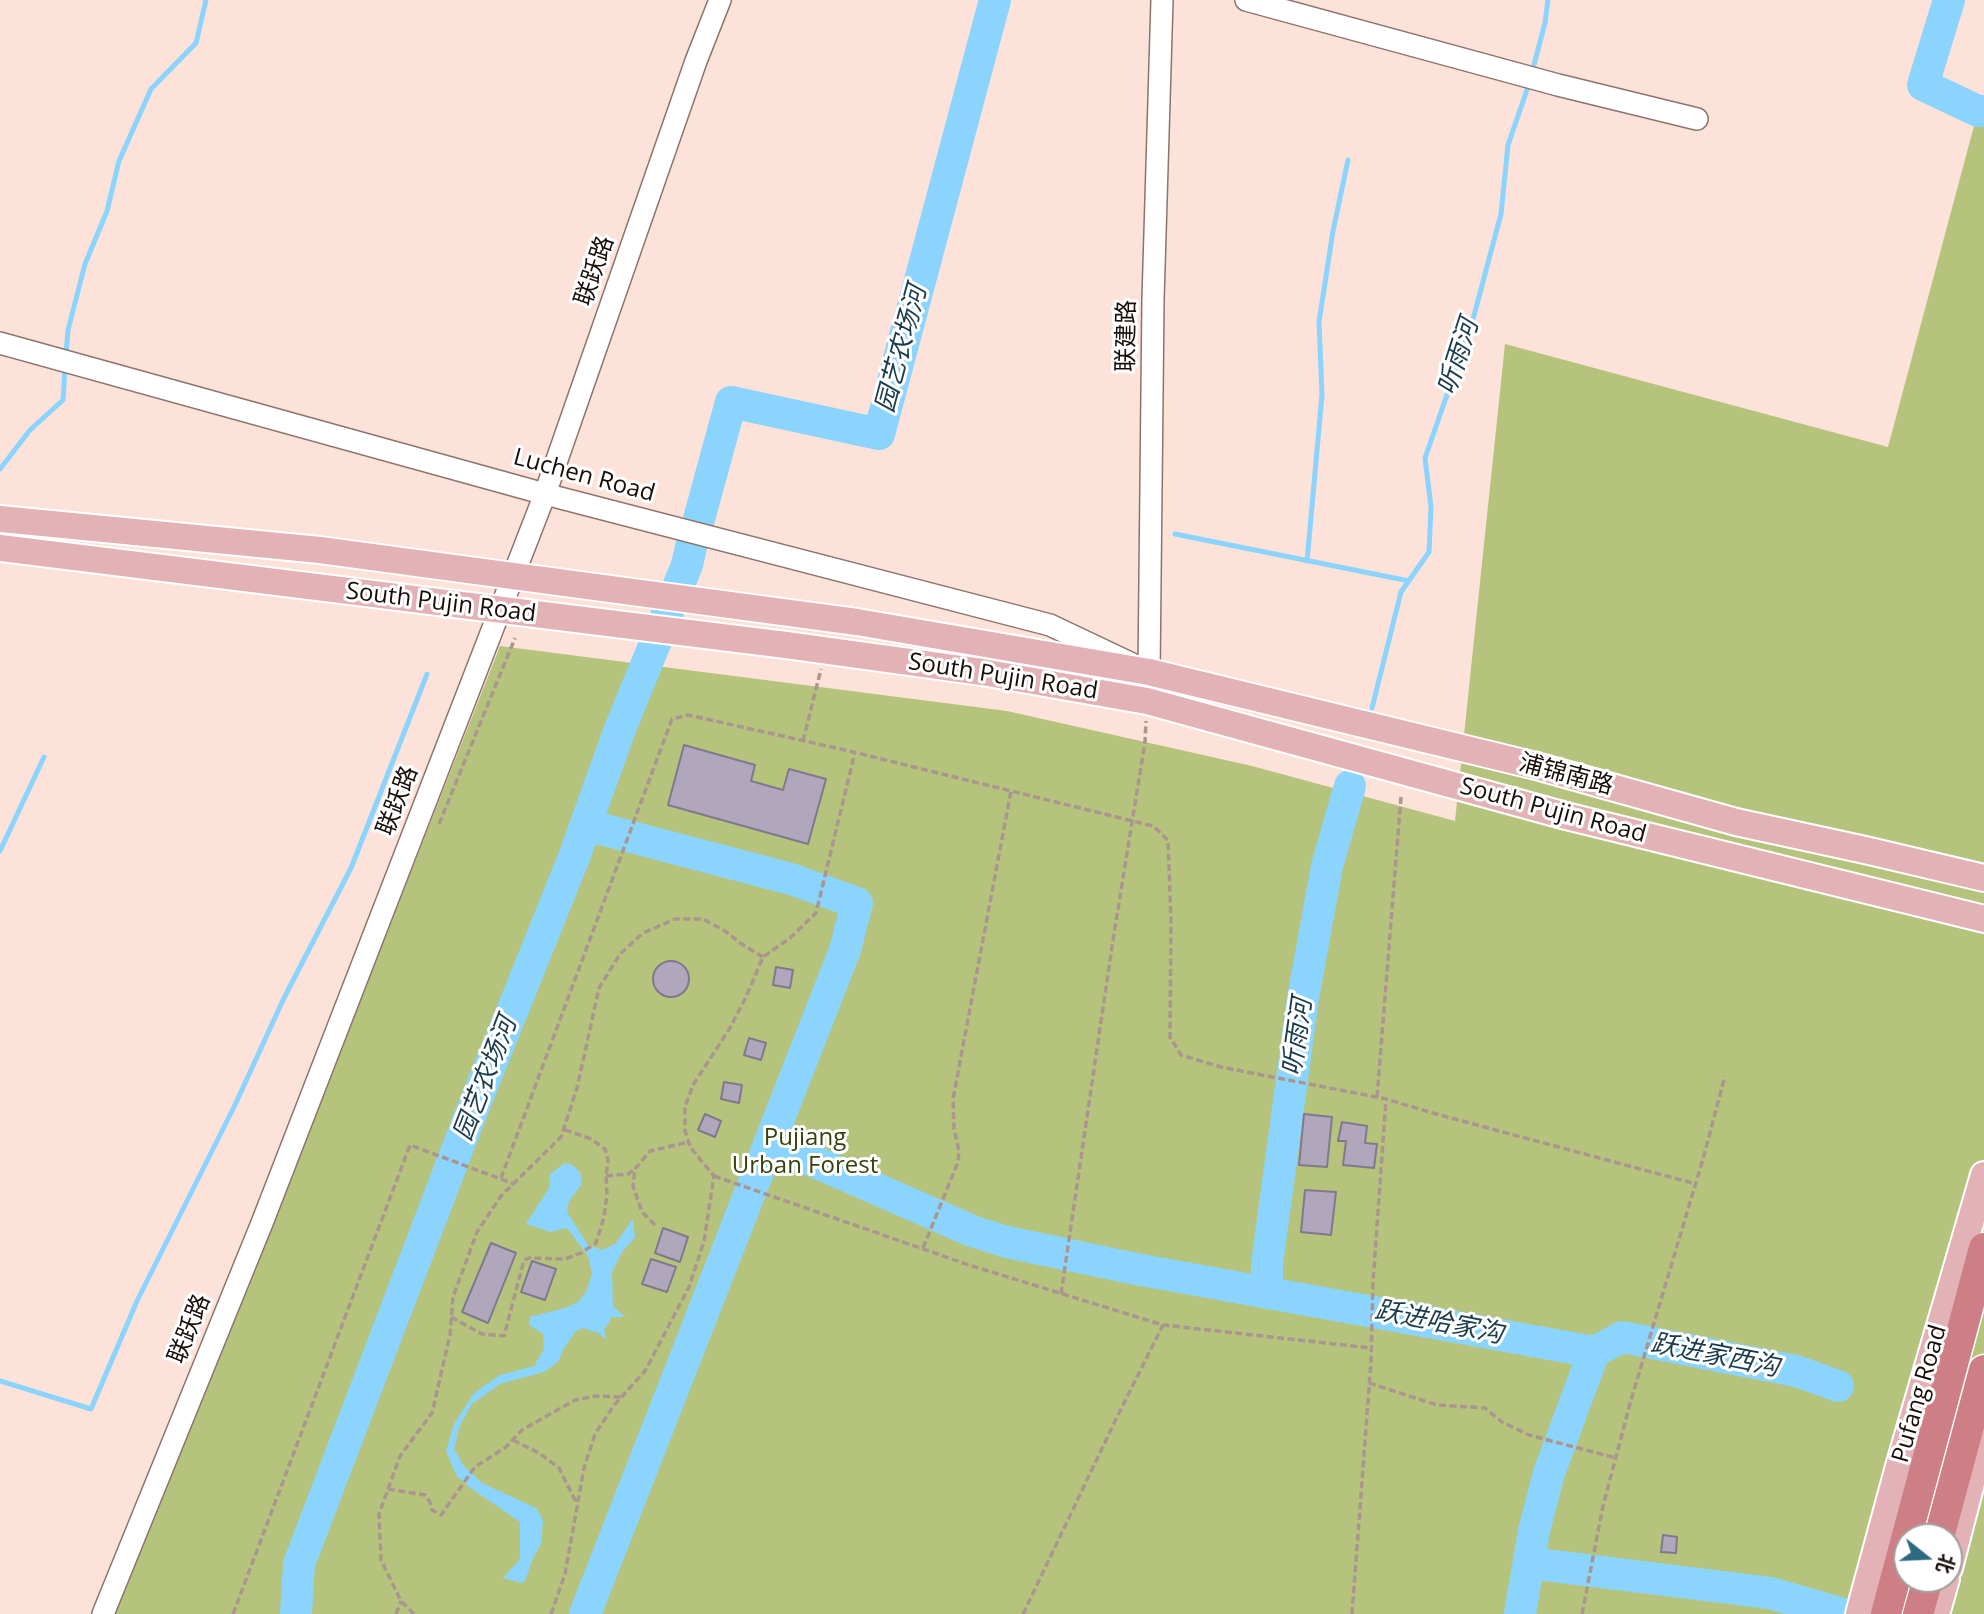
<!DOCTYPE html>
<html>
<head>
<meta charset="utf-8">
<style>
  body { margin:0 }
  #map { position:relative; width:1984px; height:1614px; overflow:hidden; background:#fde2d9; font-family:"Open Sans","Noto Sans SC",sans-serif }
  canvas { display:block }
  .north { position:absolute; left:1893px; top:1523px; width:70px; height:70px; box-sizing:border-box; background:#fff; border:2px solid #a29f9d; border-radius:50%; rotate:108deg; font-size:19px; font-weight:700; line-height:28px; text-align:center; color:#170e0b }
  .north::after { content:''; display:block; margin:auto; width:24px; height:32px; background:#2c6a80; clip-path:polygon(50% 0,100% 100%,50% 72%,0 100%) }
</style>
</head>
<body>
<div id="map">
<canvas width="1984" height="1614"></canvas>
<div class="north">北</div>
</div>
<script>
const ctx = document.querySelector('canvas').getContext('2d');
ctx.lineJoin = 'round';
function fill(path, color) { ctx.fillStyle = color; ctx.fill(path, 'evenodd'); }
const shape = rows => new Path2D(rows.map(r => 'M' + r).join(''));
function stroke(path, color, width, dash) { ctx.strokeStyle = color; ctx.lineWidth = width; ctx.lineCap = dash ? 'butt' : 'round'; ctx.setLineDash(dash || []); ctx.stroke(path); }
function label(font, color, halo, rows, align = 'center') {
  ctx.font = font + ' "Open Sans","Noto Sans SC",sans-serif'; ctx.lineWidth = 6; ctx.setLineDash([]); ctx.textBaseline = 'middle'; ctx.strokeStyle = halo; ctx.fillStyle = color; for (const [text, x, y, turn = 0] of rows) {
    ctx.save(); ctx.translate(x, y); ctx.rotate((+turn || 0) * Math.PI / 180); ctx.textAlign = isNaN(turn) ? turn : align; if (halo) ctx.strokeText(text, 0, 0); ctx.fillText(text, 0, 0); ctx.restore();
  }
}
fill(shape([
  [1978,111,1984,111,1984,1614,114,1614,243,1298,500,646,1007,711,1252,766,1455,821,1505,344,1888,447],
  [1907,1537,1949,1537,1949,1579,1907,1579]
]), '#b5c37d');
fill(shape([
  [565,1163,571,1164,580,1172,582,1184,569,1201,567,1212,588,1245,602,1250,615,1244,633,1219,635,1237,622,1252,612,1272,613,1306,625,1317,612,1317,604,1330,607,1340,598,1333,582,1328,575,1332,563,1350,558,1362,544,1372,500,1384,472,1404,460,1425,454,1449,463,1465,482,1483,536,1508,543,1520,541,1544,533,1558,525,1581,521,1583,503,1578,520,1559,520,1522,469,1487,456,1475,446,1451,454,1424,474,1393,500,1375,534,1366,544,1349,543,1334,529,1325,530,1317,568,1307,579,1301,587,1290,592,1273,588,1256,567,1228,550,1232,526,1224,549,1188,550,1174]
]), '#8ad4fd');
stroke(shape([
  [1532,72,1545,23,1548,0],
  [66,354,68,330,85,264,107,211,119,161,151,89,196,43,206,0],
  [0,469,30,430,63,400,65,368],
  [1175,534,1409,581],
  [1307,561,1322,395,1319,322,1333,231,1348,160],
  [1372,708,1401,592,1429,552,1431,507,1425,458,1472,323,1501,214,1508,145,1530,81],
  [0,851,44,757],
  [0,1381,91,1409,137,1301,234,1107,284,998,351,868,427,674]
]), '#8ad4fd', 5);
stroke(shape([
  [1949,0,1923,85,1978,111,1984,111],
  [699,519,731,402,879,434,995,0],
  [770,1142,972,1231,1007,1242,1136,1269,1594,1352,1549,1473,1534,1531,1520,1614],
  [1267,1292,1267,1264,1303,998,1327,866,1350,786],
  [1594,1352,1622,1337,1796,1371,1838,1386],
  [1529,1563,1770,1593,1843,1614],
  [296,1614,299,1564,470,1116,573,860,620,729,687,565,691,547],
  [585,1614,845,950,857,903,791,879,586,825]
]), '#8ad4fd', 32);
const building = shape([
  [684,745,755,765,751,781,783,790,789,769,826,779,808,844,668,805,684,745],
  '653 979a18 18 0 1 1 36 0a18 18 0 1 1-36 0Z',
  [776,967,793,970,790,988,773,985,776,967],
  [749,1038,766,1043,761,1060,744,1055,749,1038],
  [724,1082,742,1085,739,1103,721,1099,724,1082],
  [705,1114,721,1121,715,1137,698,1130,705,1114],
  [1304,1114,1332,1117,1327,1167,1299,1165,1304,1114],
  [1342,1122,1367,1126,1365,1143,1377,1144,1374,1168,1343,1165,1346,1141,1338,1141,1342,1122],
  [1305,1190,1336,1192,1331,1235,1301,1232,1305,1190],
  [663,1228,688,1237,680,1262,655,1253,663,1228],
  [491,1243,516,1253,488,1323,462,1312,491,1243],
  [651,1259,676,1267,667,1292,642,1284,651,1259],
  [532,1261,556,1269,545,1300,521,1292,532,1261],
  [1663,1535,1677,1537,1676,1553,1661,1552,1663,1535]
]);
fill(building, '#b0a7bd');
stroke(building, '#80788d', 2);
const minor = shape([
  [1246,0,1558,85,1697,119],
  [0,343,545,494,1050,625,1149,672,1153,300,1162,0],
  [103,1614,262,1223,545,494,696,61,720,0]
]);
const major = shape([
  [0,519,320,550,513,576,857,622,1149,672,1540,767,1736,822,1865,850,1984,878],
  [0,548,786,645,982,672,1147,701,1566,816,1984,919],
  [1949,1568,1984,1433],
  [1859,1614,1900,1463,1984,1175],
  [1936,1614,1946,1579]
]);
const highway = shape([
  [1939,1537,1984,1370],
  [1886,1614,1984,1248],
  [1918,1614,1928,1579]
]);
stroke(minor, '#8c746c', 24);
stroke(major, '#fff', 30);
stroke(highway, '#fff', 33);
stroke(shape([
  [803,741,821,669],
  [439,824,515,638],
  [1377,1097,1401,797],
  [606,1176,628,1174,635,1169],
  [714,1176,969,1265,1163,1325,1371,1348],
  [501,1178,672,719,688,715,845,750,1153,826,1168,840,1171,921,1170,1037,1181,1055,1221,1067,1386,1099,1436,1114,1696,1184],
  [655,1225,642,1212,633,1186,635,1169,650,1151,689,1142],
  [923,1248,958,1162,959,1151,954,1129,953,1099,1011,791],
  [1061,1294,1113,940,1145,742,1146,721],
  [451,1317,482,1334,504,1336,524,1260,529,1258,565,1259,581,1253,596,1243,604,1217,607,1194,606,1176,608,1160,605,1149,591,1139,563,1129],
  [1369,1383,1437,1405,1485,1408,1502,1422,1529,1435,1616,1458],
  [513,1440,539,1453,559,1468,576,1502],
  [388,1489,425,1495,430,1502,432,1510,441,1515,475,1467,506,1447,522,1430,575,1400,596,1396,621,1397],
  [233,1614,410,1145,514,1184],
  [396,1614,401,1601],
  [414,1614,401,1601,381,1560,379,1514,400,1456,432,1413,450,1335,453,1297,477,1232,501,1196,561,1137,577,1088,599,988,620,954,643,933,675,919,703,919,725,931,743,945,763,957],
  [551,1614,565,1574,584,1468,595,1434,615,1404,645,1371,689,1287,704,1241,714,1176,690,1147,685,1130,685,1107,693,1085,730,1028,746,997,763,957,790,938,816,913,855,752],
  [1023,1614,1118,1415,1163,1325],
  [1352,1614,1371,1362,1373,1282,1386,1099],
  [1582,1614,1603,1506,1631,1400,1703,1159,1725,1076]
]), '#aa968f', 3.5, [7, 3.5]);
stroke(minor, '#fff', 21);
stroke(major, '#e2b2b6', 26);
stroke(highway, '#ce7f86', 30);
label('24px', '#170e0b', '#fff', [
  ["联跃路",595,271,-71],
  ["联建路",1127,336,-89],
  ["Luchen Road",584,476,15],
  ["South Pujin Road",441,603,7],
  ["South Pujin Road",1003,677,9],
  ["浦锦南路",1566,775,15],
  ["联跃路",398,801,-69],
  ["South Pujin Road",1553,811,15],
  ["联跃路",190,1329,-68],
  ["Pufang Road",1920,1394,-74]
]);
label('24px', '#39410c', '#fff', [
  ["Pujiang",805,1138],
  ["Urban Forest",805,1166]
]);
label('italic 26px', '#1a3c4d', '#fff', [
  ["园艺农场河",902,349,-75],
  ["听雨河",1459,357,-72],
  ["听雨河",1298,1037,-82],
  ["园艺农场河",486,1079,-69],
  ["跃进哈家沟",1439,1323,11],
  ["跃进家西沟",1715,1356,11]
]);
</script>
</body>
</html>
